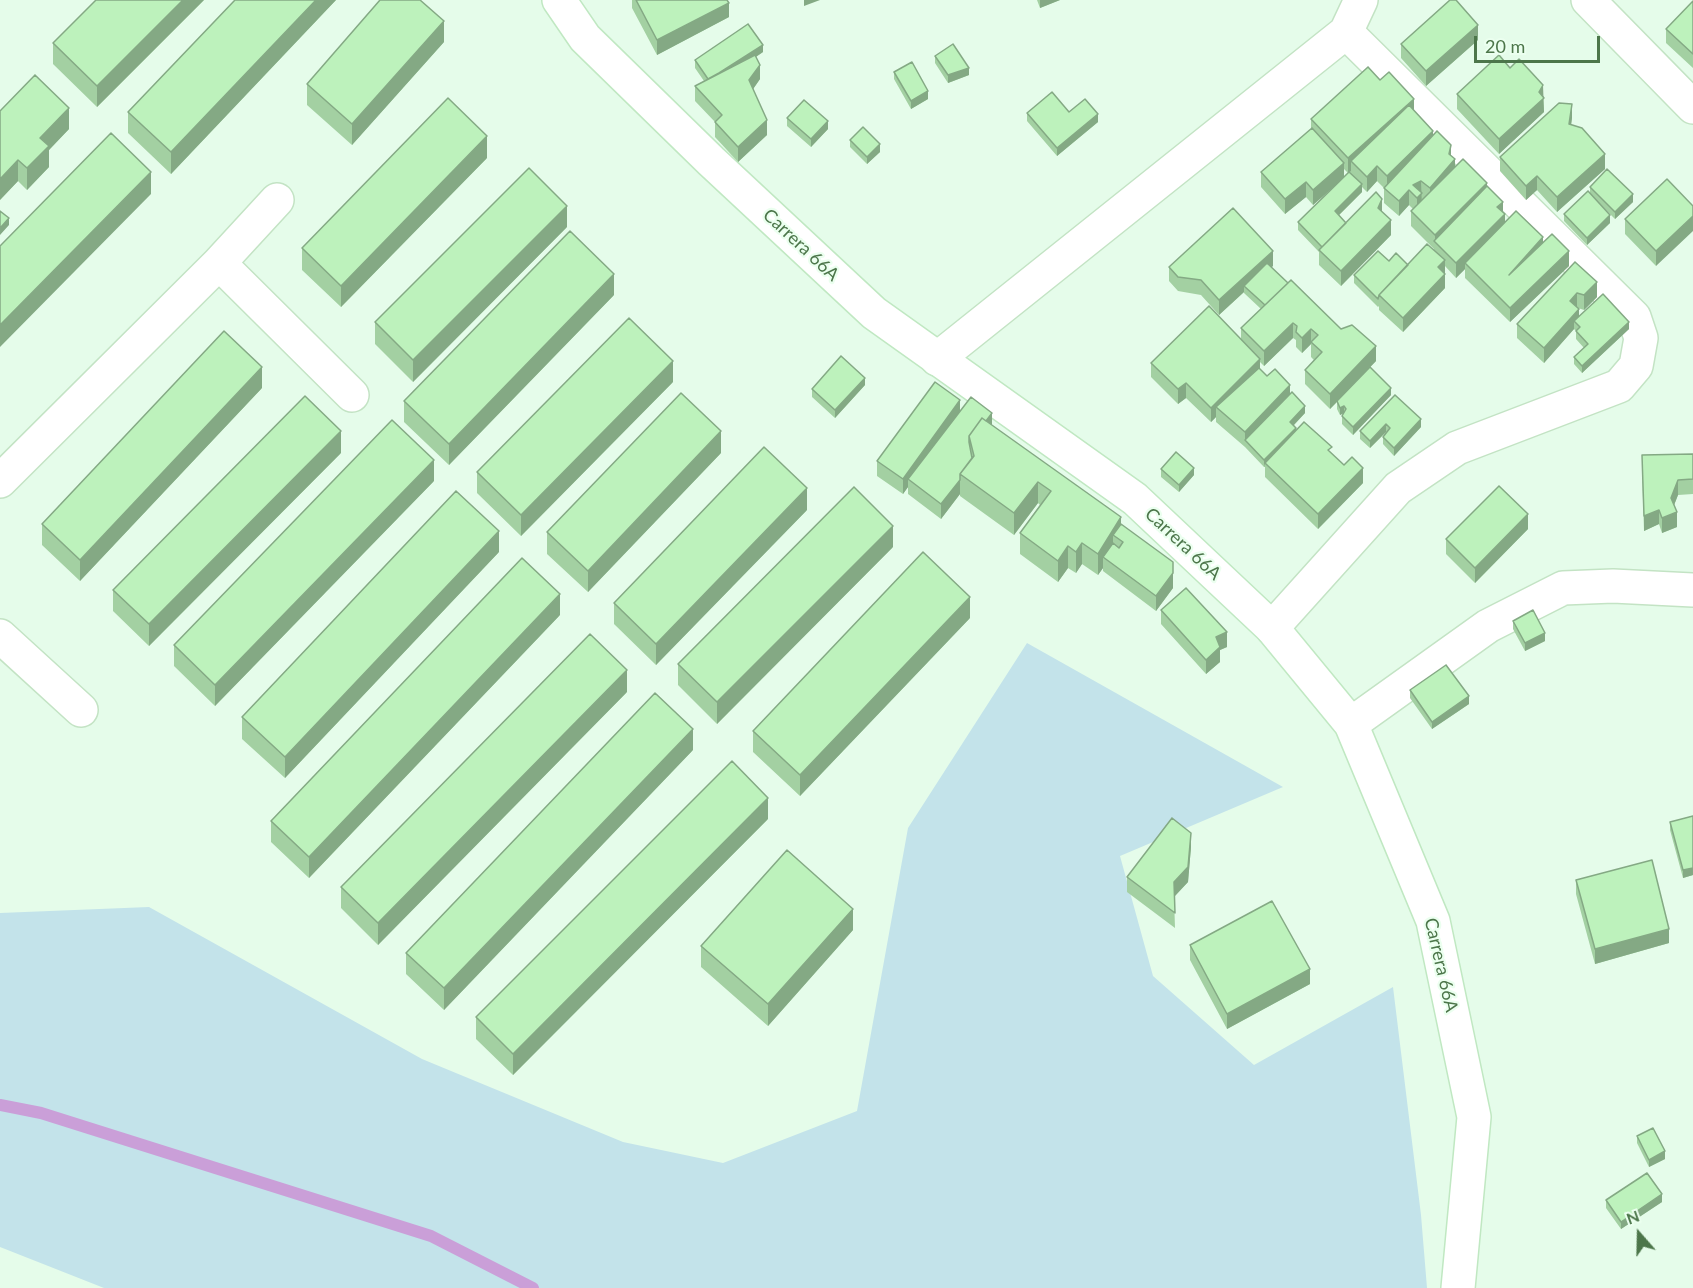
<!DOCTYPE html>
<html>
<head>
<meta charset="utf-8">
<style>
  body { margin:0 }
  #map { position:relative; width:1693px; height:1288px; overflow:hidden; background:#e5fcea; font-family:Lato,sans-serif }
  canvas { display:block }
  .north { position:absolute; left:1609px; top:1204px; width:60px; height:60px; -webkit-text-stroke:4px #ebffef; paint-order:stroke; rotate:340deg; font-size:16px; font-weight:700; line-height:24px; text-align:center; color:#4c764a }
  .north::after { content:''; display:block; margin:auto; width:21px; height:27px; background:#4c764a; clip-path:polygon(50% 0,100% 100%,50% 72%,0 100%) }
  .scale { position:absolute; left:1474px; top:36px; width:126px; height:27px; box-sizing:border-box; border:3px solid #4c764a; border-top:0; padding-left:8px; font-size:18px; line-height:21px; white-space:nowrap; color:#4c764a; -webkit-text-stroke:4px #ebffef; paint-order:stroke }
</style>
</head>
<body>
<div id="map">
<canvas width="1693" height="1288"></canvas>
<div class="north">N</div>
<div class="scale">20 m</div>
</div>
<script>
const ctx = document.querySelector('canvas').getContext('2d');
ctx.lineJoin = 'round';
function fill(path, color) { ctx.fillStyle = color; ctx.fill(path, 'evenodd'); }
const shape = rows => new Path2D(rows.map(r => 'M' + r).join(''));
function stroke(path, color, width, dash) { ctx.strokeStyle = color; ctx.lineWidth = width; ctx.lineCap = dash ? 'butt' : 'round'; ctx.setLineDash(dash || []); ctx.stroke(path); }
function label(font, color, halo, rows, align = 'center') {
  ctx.font = font + ' Lato,sans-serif'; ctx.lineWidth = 4.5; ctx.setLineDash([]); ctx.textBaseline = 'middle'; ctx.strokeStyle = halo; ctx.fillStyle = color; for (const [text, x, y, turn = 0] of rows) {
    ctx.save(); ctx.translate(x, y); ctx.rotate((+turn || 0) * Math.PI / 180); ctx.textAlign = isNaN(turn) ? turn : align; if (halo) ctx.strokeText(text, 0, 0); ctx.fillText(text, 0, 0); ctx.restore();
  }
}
fill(shape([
  [1027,643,1283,787,1120,856,1153,976,1254,1065,1393,987,1421,1215,1427,1288,104,1288,0,1247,0,913,149,907,422,1059,623,1142,723,1163,857,1111,908,828]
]), '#c3e3ea');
stroke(shape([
  [0,1105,41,1113,431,1236,533,1288]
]), '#ca9fd8', 12);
const street = shape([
  [1588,0,1693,107],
  [219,263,277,200],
  [937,359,1346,32,1361,0],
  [0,481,219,263,352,395],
  [1272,628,1398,488,1457,448,1619,386,1636,366,1641,338,1634,317,1346,32],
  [0,636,81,710],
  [1351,724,1488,626,1563,588,1613,586,1693,590]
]);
const secondary = shape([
  [559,0,585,38,711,161,874,313,1135,499,1272,628,1351,724,1433,921,1474,1117,1458,1288]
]);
stroke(street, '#c3e3c4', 36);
stroke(secondary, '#c0e8c2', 36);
stroke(street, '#fff', 33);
stroke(secondary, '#fff', 33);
fill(shape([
  [204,0,97,107,53,64,53,43],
  [235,0,336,0,171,174,128,133,128,112],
  [632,0,727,0,729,17,657,55,632,8],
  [1037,0,1060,0,1040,8],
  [1693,1,1693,68,1666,43,1666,29],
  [1478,40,1426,86,1401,58,1401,44],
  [444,42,352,145,307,105,307,84],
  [763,52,756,57,760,79,753,89,767,135,738,162,715,137,715,122,695,101,695,86,704,81,695,68,695,60],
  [935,56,969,75,948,83,935,63],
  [1510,68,1543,97,1544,112,1499,154,1457,109,1457,94],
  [894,72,928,99,911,109,894,79],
  [35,75,69,129,49,150,49,167,27,190,18,181,0,200],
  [1380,80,1414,111,1433,136,1451,156,1455,167,1487,187,1503,212,1505,222,1543,242,1569,266,1510,322,1465,278,1465,269,1456,278,1445,266,1445,288,1403,332,1379,310,1379,306,1378,307,1354,283,1354,275,1389,261,1408,265,1434,249,1411,226,1411,211,1413,209,1409,205,1399,216,1384,203,1384,188,1377,181,1367,192,1362,187,1362,192,1339,215,1346,223,1382,212,1391,235,1341,286,1319,265,1319,252,1298,230,1298,222,1337,184,1313,205,1306,197,1285,214,1261,187,1261,172,1311,129,1311,119],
  [1344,169,1348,173,1344,177],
  [1027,113,1098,122,1057,156,1027,121],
  [787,118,828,129,811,147,787,126],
  [1572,118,1571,125,1605,169,1557,212,1537,190,1526,200,1500,171,1500,157],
  [850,140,880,152,867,164,850,147],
  [487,158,341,307,302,270,302,248],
  [1667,179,1656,266,1625,234,1625,219],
  [1590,187,1633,202,1615,219,1602,206,1610,223,1587,245,1564,221,1564,214,1590,193],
  [567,227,413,382,375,344,375,322],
  [1575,262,1597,297,1584,310,1578,308,1579,316,1629,329,1582,373,1574,364,1574,357,1584,348,1576,339,1576,331,1574,329,1544,363,1517,338,1517,324],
  [1273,266,1271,267,1288,283,1376,361,1363,374,1391,395,1353,435,1342,424,1342,416,1344,413,1340,415,1337,409,1337,402,1330,409,1305,384,1305,370,1314,360,1311,357,1311,344,1302,353,1296,347,1296,340,1293,338,1264,366,1260,362,1260,370,1267,376,1290,393,1305,413,1294,425,1296,430,1332,454,1363,483,1318,529,1265,477,1265,467,1264,467,1245,447,1216,422,1216,417,1211,422,1186,398,1178,404,1151,377,1151,363,1241,339,1241,328,1261,309,1244,293,1244,292,1219,315,1201,295,1178,291,1169,281,1169,267],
  [614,295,449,465,404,422,404,401],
  [673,382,521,536,477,493,477,472],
  [865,385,835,418,812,397,812,389],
  [262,388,80,581,42,545,42,524],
  [1395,395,1421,427,1394,456,1383,444,1383,437,1386,432,1370,448,1360,439,1360,431],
  [960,410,992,425,1121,524,1173,588,1156,611,1103,571,1103,568,1098,575,1082,564,1076,573,1068,568,1058,582,1020,554,1020,533,1040,505,1038,503,1014,535,960,496,960,494,941,519,908,494,908,487,903,494,877,476,877,461],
  [341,453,149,646,113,611,113,590],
  [721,453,588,592,547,554,547,532],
  [1693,454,1693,494,1678,495,1674,505,1677,527,1662,533,1659,524,1644,531,1642,470],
  [1161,469,1194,475,1179,492,1161,477],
  [434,481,215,706,174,666,174,645],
  [807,510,656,665,614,624,614,603],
  [1528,529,1475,583,1446,554,1446,539],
  [893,547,717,724,678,685,678,664],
  [499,552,285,778,242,739,242,717],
  [1161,610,1227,647,1220,650,1220,662,1206,674,1161,624],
  [560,615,309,878,271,842,271,821],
  [970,618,800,796,753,752,753,731],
  [1513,621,1545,641,1525,651,1513,629],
  [1410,690,1469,704,1432,729,1410,698],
  [627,692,378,945,341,908,341,887],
  [693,750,444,1010,406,974,406,953],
  [1693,816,1693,875,1683,878,1670,830,1670,822],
  [768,819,513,1075,476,1039,476,1017],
  [1191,847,1188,882,1174,897,1175,928,1127,892,1127,877],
  [1576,880,1669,943,1595,964,1576,894],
  [853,930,768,1026,701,967,701,946],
  [1190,945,1310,984,1227,1029,1190,960],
  [1637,1136,1665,1159,1649,1167,1637,1143],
  [1606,1200,1662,1202,1621,1229,1606,1208]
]), '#a3d0a2');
fill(shape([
  [183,0,204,0,97,107,97,86],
  [316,0,336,0,171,174,171,152],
  [804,0,820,0,804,6],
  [1040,0,1060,0,1040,8],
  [729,3,729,17,657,55,657,40],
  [444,21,444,42,352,145,352,124],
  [1478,25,1478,40,1426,86,1426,71],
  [763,45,763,52,709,88,709,80],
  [760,65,760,79,749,95,749,80],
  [969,68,969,75,948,83,948,75],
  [1543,85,1544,112,1499,154,1499,139,1539,92],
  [928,91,928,99,911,109,911,101],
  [1414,99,1414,114,1351,161,1351,171,1348,173,1348,158],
  [1572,104,1572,118,1569,139,1569,124],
  [69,108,69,129,49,150,49,167,27,190,27,168,40,138],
  [1098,114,1098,122,1057,156,1057,148],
  [767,120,767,135,738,162,738,147],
  [828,121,828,129,811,147,811,139],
  [1433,131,1433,145,1387,190,1387,176],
  [487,136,487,158,341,307,341,286],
  [880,144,880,152,867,164,867,157],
  [1451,145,1451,159,1455,159,1455,174,1430,203,1430,188,1449,154],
  [1605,154,1605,169,1557,212,1557,197],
  [18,160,18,181,0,200,0,179],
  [1344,163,1344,178,1313,205,1313,190],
  [1377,166,1377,181,1367,192,1367,177],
  [151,172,151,194,0,347,0,325],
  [1537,176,1537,190,1526,200,1526,186],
  [1421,181,1422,208,1417,213,1417,198,1413,185],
  [1306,182,1306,197,1285,214,1285,199],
  [1487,183,1487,197,1435,242,1435,235],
  [1362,184,1362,192,1335,219,1335,211],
  [1409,190,1409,205,1399,216,1399,201],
  [1633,194,1633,202,1615,219,1615,212],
  [1382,199,1382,213,1378,208],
  [1503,202,1503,216,1505,214,1505,229,1465,263,1465,269,1456,278,1456,263,1497,207],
  [567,206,567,227,413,382,413,360],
  [1610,215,1610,223,1587,245,1587,238],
  [1693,216,1693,231,1656,266,1656,251],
  [9,218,9,225,0,235,0,228],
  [1391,220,1391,235,1341,286,1341,271],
  [1543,237,1543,252,1509,275],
  [1273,251,1273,266,1248,289,1244,286,1244,292,1219,315,1219,300],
  [1569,251,1569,266,1510,322,1510,308],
  [1445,260,1445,288,1403,332,1403,318,1438,267],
  [614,274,614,295,449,465,449,444],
  [1597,282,1597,297,1584,310,1584,295],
  [1577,293,1577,308,1570,301],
  [1579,309,1579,324,1574,321,1574,329,1544,363,1544,348],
  [1629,322,1629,329,1582,373,1582,366],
  [1293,323,1293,338,1264,366,1264,351],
  [1311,329,1311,344,1302,353,1302,338],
  [1376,346,1376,361,1330,409,1330,394],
  [1260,359,1260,373,1216,407,1216,417,1211,422,1211,408],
  [673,361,673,382,521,536,521,515],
  [262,367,262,388,80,581,80,560],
  [865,378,865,385,835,418,835,410],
  [1186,383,1186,398,1178,404,1178,389],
  [1290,385,1290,400,1245,440,1245,432],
  [1391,388,1391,395,1353,435,1353,427],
  [960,400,960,415,908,479,908,487,903,494,903,479],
  [1305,406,1305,413,1290,429,1290,422],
  [1344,406,1344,413,1340,415,1340,408],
  [992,413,992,427,970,441],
  [1421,419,1421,427,1394,456,1394,448],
  [1386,424,1386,432,1370,448,1370,441],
  [1296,428,1296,436,1265,463,1264,467,1264,460],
  [341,431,341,453,149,646,149,624],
  [721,431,721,453,588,592,588,571],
  [434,460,434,481,215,706,215,685],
  [1194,468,1194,475,1179,492,1179,485],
  [1363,468,1363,483,1318,529,1318,514],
  [960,480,960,494,941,519,941,504],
  [1678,480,1678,495,1671,513,1671,498],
  [1038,482,1038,503,1014,535,1014,513],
  [807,488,807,510,656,665,656,644],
  [1659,510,1659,524,1644,531,1644,516],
  [1677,512,1677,527,1662,533,1662,518],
  [1528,514,1528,529,1475,583,1475,568],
  [1121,517,1121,539,1113,535,1113,550,1103,557,1103,568,1098,575,1098,554],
  [893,526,893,547,717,724,717,702],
  [499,531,499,552,285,778,285,757],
  [1082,543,1082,564,1076,573,1076,552],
  [1068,546,1068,568,1058,582,1058,561],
  [1173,573,1173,588,1156,611,1156,596],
  [560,594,560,615,309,878,309,857],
  [970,597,970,618,800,796,800,775],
  [1227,632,1227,647,1220,650,1220,662,1206,674,1206,660,1216,637],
  [1545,633,1545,641,1525,651,1525,643],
  [627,670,627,692,378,945,378,923],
  [1469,696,1469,704,1432,729,1432,722],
  [693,729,693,750,444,1010,444,988],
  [768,798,768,819,513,1075,513,1054],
  [1191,833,1191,847,1188,882,1174,897,1174,882],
  [1693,868,1693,875,1683,878,1683,870],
  [853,909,853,930,768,1026,768,1004],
  [1669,929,1669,943,1595,964,1595,949],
  [1310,969,1310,984,1227,1029,1227,1014],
  [1665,1151,1665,1159,1649,1167,1649,1160],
  [1662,1194,1662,1202,1621,1229,1621,1222]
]), '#84a984');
const building = shape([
  [96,0,183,0,97,86,53,43,96,0],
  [235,0,316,0,171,152,128,112,235,0],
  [380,0,420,0,444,21,352,124,307,84,380,0],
  [636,0,727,0,729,3,657,40,636,0],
  [1450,0,1456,0,1478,25,1426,71,1401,44,1450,0],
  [1693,1,1693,54,1666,29,1693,1],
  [748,24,763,45,719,73,708,79,695,60,748,24],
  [953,44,969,68,948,75,935,56,953,44],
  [755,55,760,65,749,80,767,120,738,147,715,122,722,115,695,86,755,55],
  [1499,55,1510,68,1519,59,1543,85,1539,92,1544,98,1499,139,1457,94,1499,55],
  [912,62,928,91,911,101,894,72,912,62],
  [1368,67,1380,80,1389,72,1414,99,1348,158,1311,119,1368,67],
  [35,75,69,108,40,138,49,146,27,168,18,160,0,179,0,111,35,75],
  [1052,92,1069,112,1085,99,1098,114,1057,148,1027,113,1052,92],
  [448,98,487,136,341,286,302,248,448,98],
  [804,100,828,121,811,139,787,118,804,100],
  [1559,103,1572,104,1569,124,1582,128,1605,154,1557,197,1537,176,1526,186,1500,157,1559,103],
  [1409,105,1433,131,1387,176,1377,166,1367,177,1351,161,1409,105],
  [863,127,880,144,867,157,850,140,863,127],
  [1312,128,1344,163,1313,190,1306,182,1285,199,1261,172,1312,128],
  [1437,131,1451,145,1449,154,1455,159,1430,188,1421,181,1413,185,1422,193,1417,198,1409,190,1399,201,1384,188,1437,131],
  [111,133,151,172,0,325,0,246,111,133],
  [1463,159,1487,183,1435,235,1411,211,1463,159],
  [529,168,567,206,413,360,375,322,529,168],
  [1607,169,1633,194,1615,212,1590,187,1607,169],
  [1349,172,1362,184,1335,211,1346,223,1322,247,1298,222,1349,172],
  [1667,179,1693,206,1693,216,1656,251,1625,219,1667,179],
  [1487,186,1503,202,1497,207,1505,214,1456,263,1434,241,1487,186],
  [1588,191,1610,215,1587,238,1564,214,1588,191],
  [1376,192,1382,199,1378,208,1391,220,1341,271,1319,250,1376,192],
  [1233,208,1273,251,1219,300,1201,280,1178,277,1169,267,1233,208],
  [0,211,9,218,0,228,0,211],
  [1516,211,1543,237,1509,275,1552,234,1569,251,1510,308,1465,263,1516,211],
  [570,231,614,274,449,444,404,401,570,231],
  [1427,244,1445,260,1438,267,1445,274,1403,318,1379,295,1427,244],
  [1378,251,1389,261,1396,253,1408,265,1379,295,1378,299,1354,275,1378,251],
  [1575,262,1597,282,1584,295,1577,293,1570,301,1579,309,1544,348,1517,324,1575,262],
  [1267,263,1288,283,1265,305,1244,286,1267,263],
  [1291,280,1341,329,1352,325,1376,346,1330,394,1305,370,1322,352,1311,342,1318,335,1311,329,1302,338,1296,332,1297,326,1293,323,1264,351,1241,328,1291,280],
  [1603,294,1629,322,1582,366,1574,357,1588,344,1576,331,1580,327,1574,321,1603,294],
  [1209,306,1260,359,1211,408,1186,383,1178,389,1151,363,1209,306],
  [629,318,673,361,521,515,477,472,629,318],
  [224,331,262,367,80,560,42,524,224,331],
  [841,356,865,378,835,410,812,389,841,356],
  [1370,367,1391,388,1353,427,1342,416,1346,409,1344,406,1340,408,1337,401,1370,367],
  [1259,368,1267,376,1275,369,1290,385,1245,432,1216,407,1259,368],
  [935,382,960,400,903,479,877,461,935,382],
  [1292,392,1305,406,1290,422,1296,428,1264,460,1245,440,1292,392],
  [681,393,721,431,588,571,547,532,681,393],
  [1395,395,1421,419,1394,448,1383,437,1390,428,1386,424,1370,441,1360,431,1395,395],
  [305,396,341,431,149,624,113,590,305,396],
  [971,397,992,413,986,421,982,418,969,436,969,442,972,458,960,474,960,480,941,504,908,479,971,397],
  [982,418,1121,517,1098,554,1082,543,1076,552,1068,546,1058,561,1020,533,1051,491,1038,482,1014,513,960,474,974,456,969,436,982,418],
  [392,420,434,460,215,685,174,645,392,420],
  [1304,422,1332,447,1328,450,1344,465,1352,457,1363,468,1318,514,1265,463,1304,422],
  [764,447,807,488,656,644,614,603,764,447],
  [1176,452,1194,468,1179,485,1161,469,1176,452],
  [1693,454,1693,479,1678,480,1671,498,1677,512,1662,518,1659,510,1644,516,1642,455,1693,454],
  [1499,486,1528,514,1475,568,1446,539,1499,486],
  [854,487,893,526,717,702,678,664,854,487],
  [456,491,499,531,285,757,242,717,456,491],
  [1121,524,1173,562,1173,573,1156,596,1103,557,1113,543,1119,548,1123,542,1113,535,1121,524],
  [923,552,970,597,800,775,753,731,923,552],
  [522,558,560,594,309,857,271,821,522,558],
  [1186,588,1227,632,1216,637,1220,647,1206,660,1161,610,1186,588],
  [1533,610,1545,633,1525,643,1513,621,1533,610],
  [590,634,627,670,378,923,341,887,590,634],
  [1446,665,1469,696,1432,722,1410,690,1446,665],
  [655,693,693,729,444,988,406,953,655,693],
  [732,761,768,798,513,1054,476,1017,732,761],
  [1693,816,1693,868,1683,870,1670,822,1693,816],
  [1172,818,1191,833,1188,867,1174,882,1175,913,1127,877,1172,818],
  [787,850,853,909,768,1004,701,946,787,850],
  [1652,860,1669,929,1595,949,1576,880,1652,860],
  [1272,901,1310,969,1227,1014,1190,945,1272,901],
  [1653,1128,1665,1151,1649,1160,1637,1136,1653,1128],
  [1647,1173,1662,1194,1621,1222,1606,1200,1647,1173]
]);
fill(building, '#bdf2bc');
stroke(building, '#84a984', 1.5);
label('18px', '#4c764a', '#ebffef', [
  ["Carrera 66A",801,245,43],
  ["Carrera 66A",1183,544,43],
  ["Carrera 66A",1441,965,77]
]);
</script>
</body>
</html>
